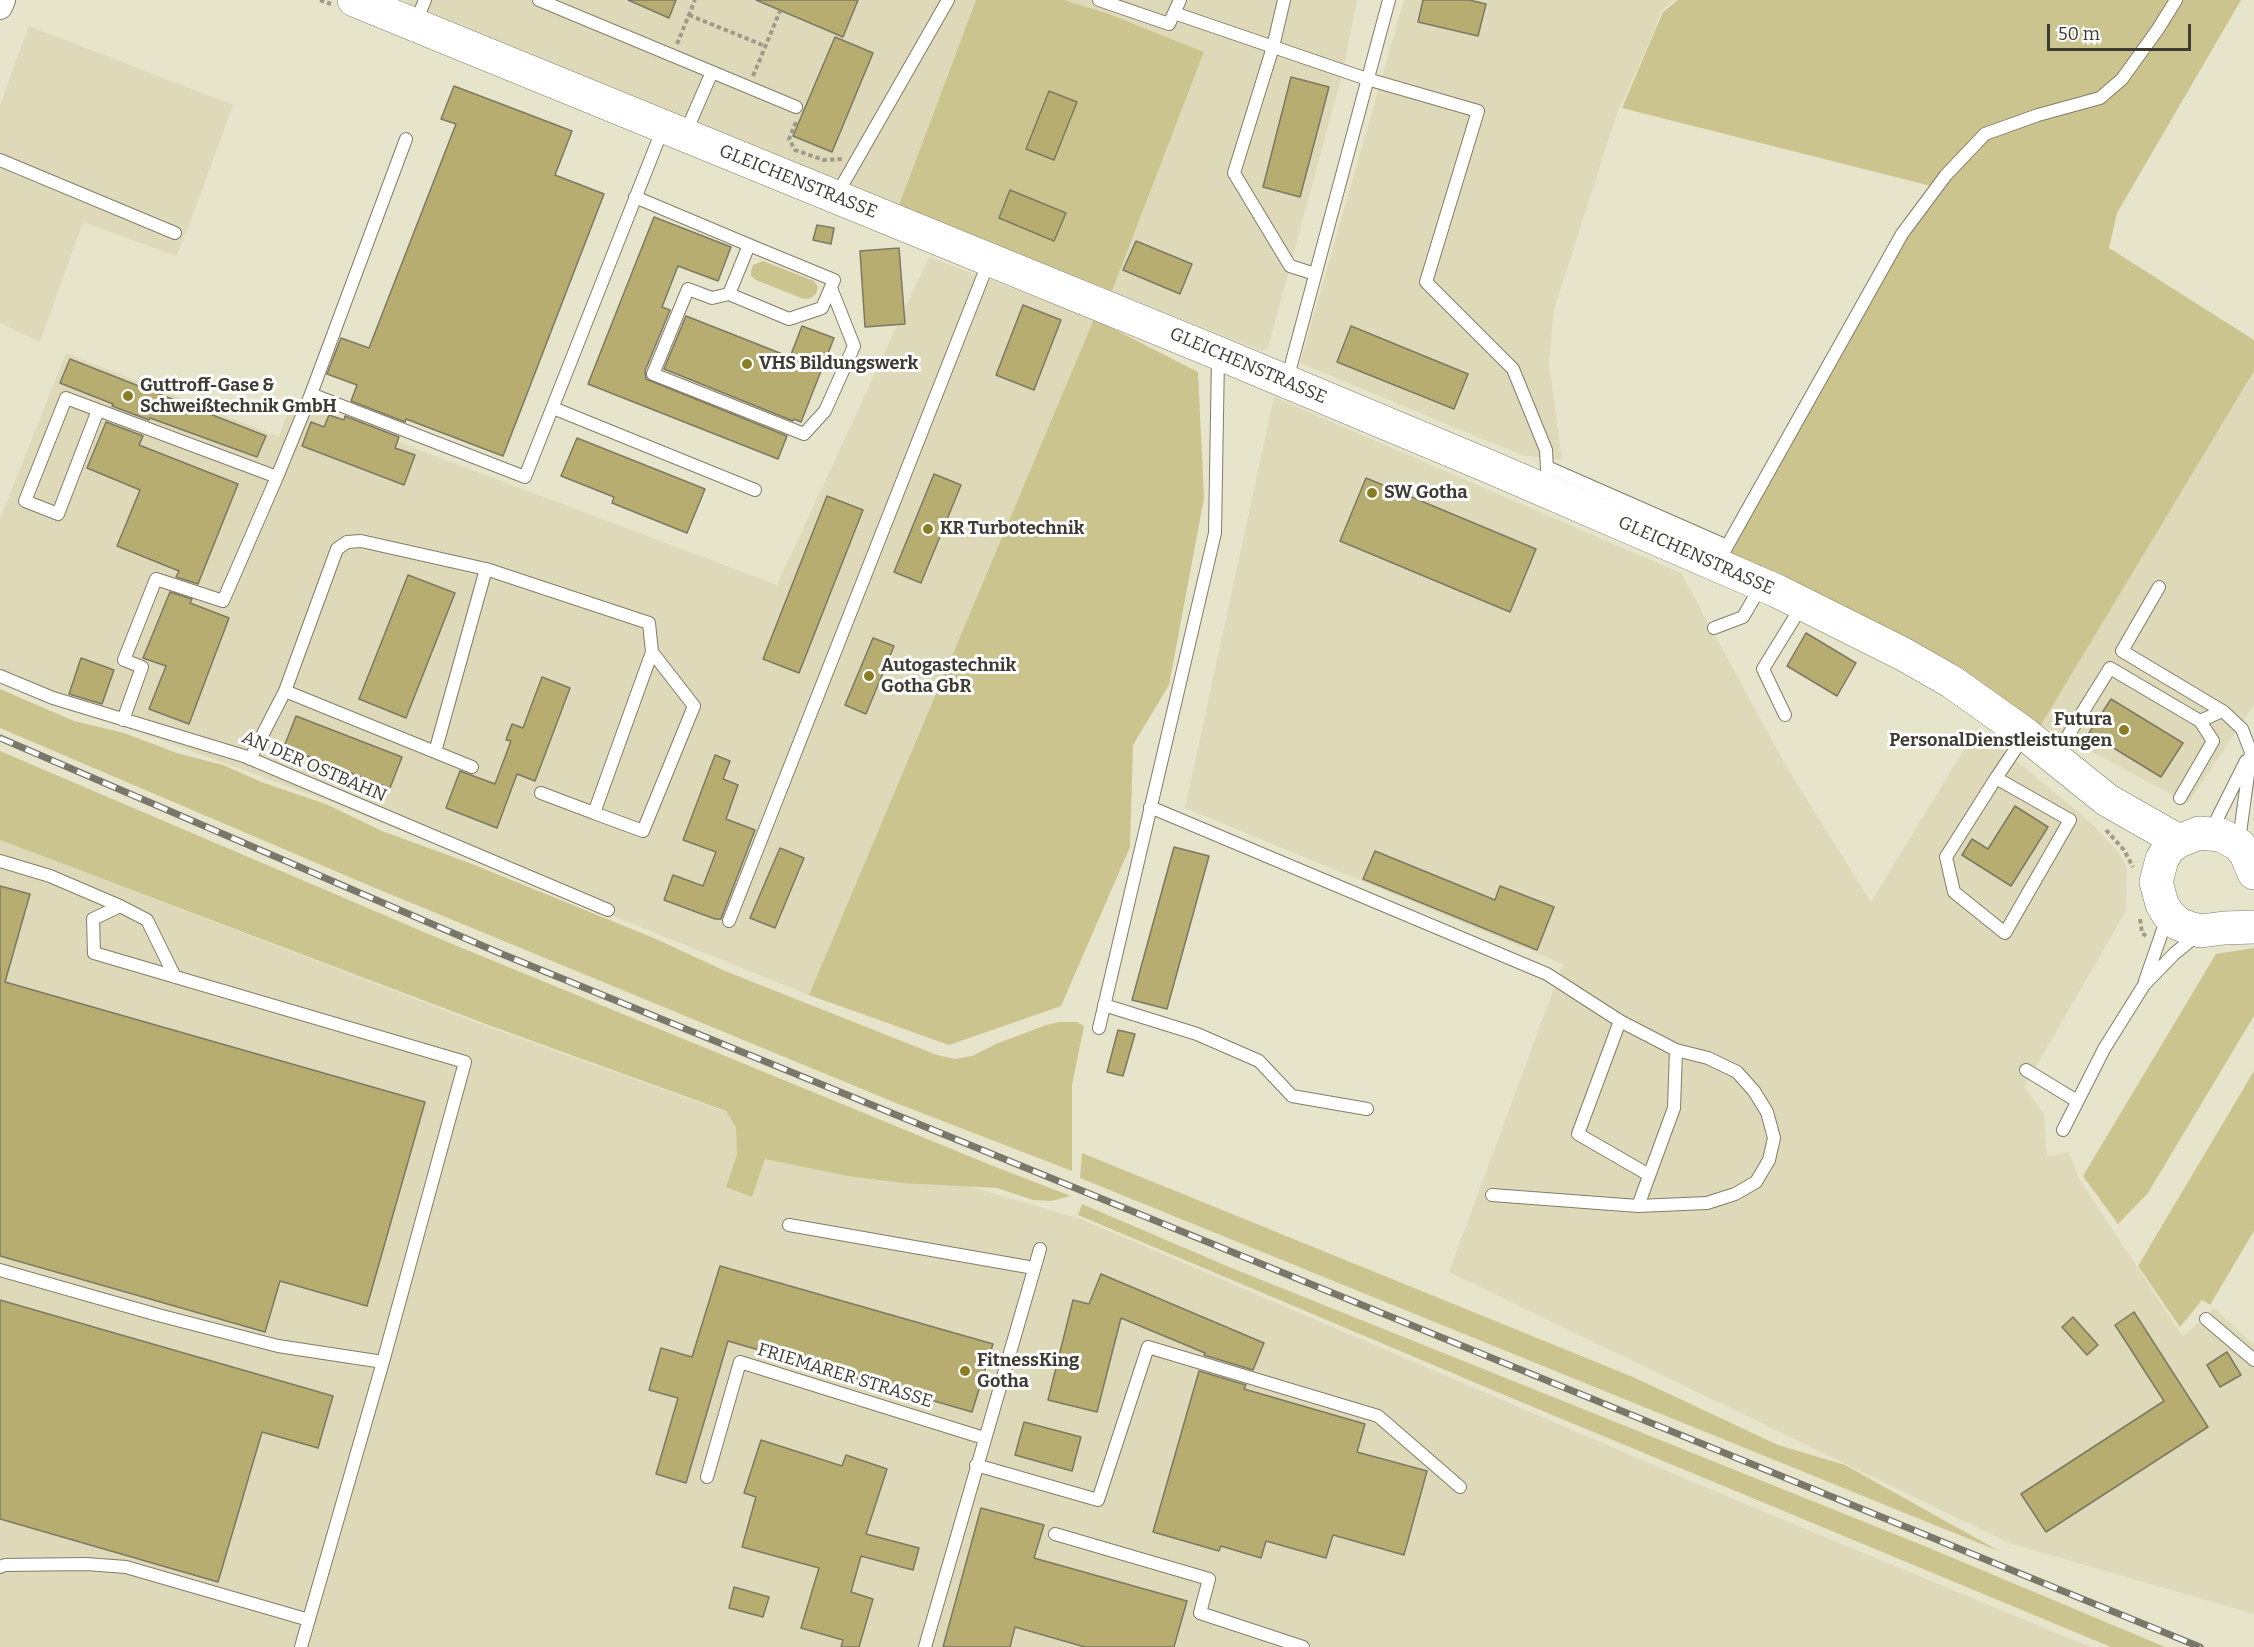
<!DOCTYPE html>
<html>
<head>
<meta charset="utf-8">
<style>
  body { margin:0 }
  #map { position:relative; width:2254px; height:1647px; overflow:hidden; background:#e7e4cc; font-family:Bitter,serif }
  canvas { display:block }
  .scale { position:absolute; left:2047px; top:24px; width:144px; height:27px; box-sizing:border-box; border:3px solid #3d3b32; border-top:0; padding-left:8px; font-size:18px; line-height:21px; white-space:nowrap; color:#3d3b32; -webkit-text-stroke:4px #fff; paint-order:stroke }
</style>
</head>
<body>
<div id="map">
<canvas width="2254" height="1647"></canvas>
<div class="scale">50 m</div>
</div>
<script>
const ctx = document.querySelector('canvas').getContext('2d');
ctx.lineJoin = 'round';
function fill(path, color) { ctx.fillStyle = color; ctx.fill(path, 'evenodd'); }
const shape = rows => new Path2D(rows.map(r => 'M' + r).join(''));
function stroke(path, color, width, dash) { ctx.strokeStyle = color; ctx.lineWidth = width; ctx.lineCap = dash ? 'butt' : 'round'; ctx.setLineDash(dash || []); ctx.stroke(path); }
function label(font, color, halo, rows, align = 'center') {
  ctx.font = font + ' Bitter,serif'; ctx.lineWidth = 6; ctx.setLineDash([]); ctx.textBaseline = 'middle'; ctx.strokeStyle = halo; ctx.fillStyle = color; for (const [text, x, y, turn = 0] of rows) {
    ctx.save(); ctx.translate(x, y); ctx.rotate((+turn || 0) * Math.PI / 180); ctx.textAlign = isNaN(turn) ? turn : align; if (halo) ctx.strokeText(text, 0, 0); ctx.fillText(text, 0, 0); ctx.restore();
  }
}
fill(shape([
  [404,0,976,0,899,205,428,15],
  [1064,0,1357,0,1343,71,1268,348,1262,351,1112,291,1204,52,1109,14],
  [1404,0,1674,0,1661,11,1650,41,1617,113,1554,309,1549,364,1562,460,1521,455,1300,363],
  [29,26,233,105,188,228,176,256,83,222,40,342,0,323,0,105],
  [929,257,1094,319,809,995,328,801,0,681,0,519,66,353,279,437,292,402,777,585],
  [2254,371,2254,705,2188,803,2041,725],
  [1274,397,1681,573,1787,768,1871,902,1977,728,2090,822,2118,851,2127,867,2126,911,2024,1087,2044,1114,2047,1157,2069,1152,2078,1177,2183,1337,2214,1308,2254,1345,2254,1614,2009,1543,1449,1272,1563,964,1185,808],
  [0,840,491,1028,779,1131,1081,1219,1707,1488,2090,1647,0,1647]
]), '#ddd9b9');
fill(shape([
  [976,0,1064,0,1109,14,1204,52,1112,291,899,205],
  [1678,0,2241,0,2117,213,2109,248,2254,340,2254,371,2041,725,1918,648,1726,553,1935,187,1622,108,1663,12],
  [763,261,814,281,818,287,816,294,811,298,804,299,756,280,751,276,751,271,753,265],
  [1094,319,1198,372,1204,498,1169,685,1133,745,1130,847,1061,1006,949,1045,809,995],
  [0,689,74,721,124,733,177,753,223,765,264,783,326,804,382,831,467,862,656,939,725,971,937,1055,955,1059,972,1056,996,1044,1046,1025,1060,1022,1077,1022,1084,1026,1072,1085,1072,1171,896,1103,368,885,0,728],
  [0,751,445,941,993,1166,1071,1196,1051,1201,1033,1200,997,1188,903,1183,848,1176,765,1159,752,1197,726,1187,737,1155,736,1127,726,1111,491,1026,0,840],
  [2254,948,2254,1016,2148,1193,2118,1224,2083,1176,2216,954],
  [2254,1071,2254,1231,2210,1305,2202,1300,2180,1327,2138,1266],
  [1082,1153,1633,1377,1778,1445,1845,1465,2001,1552,1080,1178],
  [1082,1204,1234,1269,1927,1547,2165,1647,2111,1647,1514,1399,1078,1215]
]), '#ccc48f');
const building = shape([
  [628,0,676,0,669,18,628,0],
  [756,0,858,0,843,37,756,0],
  [1423,0,1469,0,1486,4,1478,36,1418,22,1423,0],
  [835,37,873,53,832,152,793,136,835,37],
  [1291,77,1329,87,1300,197,1263,187,1291,77],
  [454,86,572,131,555,175,604,194,503,456,406,419,405,422,351,401,357,385,327,374,341,338,369,348,456,124,441,119,454,86],
  [1049,91,1077,102,1054,160,1026,149,1049,91],
  [1010,190,1066,213,1054,241,999,218,1010,190],
  [654,217,731,247,718,281,678,266,662,307,670,310,645,371,646,379,787,436,778,459,588,384,654,217],
  [817,225,834,228,831,244,813,240,817,225],
  [1136,241,1192,264,1180,294,1123,270,1136,241],
  [899,248,905,324,865,327,860,251,899,248],
  [1023,305,1061,320,1034,390,996,375,1023,305],
  [686,316,790,357,802,326,834,338,801,422,794,419,793,421,664,369,686,316],
  [1351,326,1468,374,1454,409,1337,362,1351,326],
  [70,359,266,436,257,457,150,418,149,420,112,406,113,404,60,383,70,359],
  [329,415,344,420,345,416,399,437,395,448,415,455,404,485,302,446,311,422,324,427,329,415],
  [106,422,143,436,139,445,238,484,198,584,176,577,179,571,117,546,140,490,87,468,106,422],
  [577,438,705,489,687,533,612,503,614,497,561,476,577,438],
  [934,474,961,485,921,583,894,572,934,474],
  [1366,478,1536,549,1510,612,1340,541,1366,478],
  [827,496,863,510,799,673,763,659,827,496],
  [408,575,455,593,406,718,359,699,408,575],
  [170,592,192,599,190,603,229,618,189,724,149,709,166,666,143,658,170,592],
  [1806,633,1856,663,1837,696,1787,666,1806,633],
  [873,638,894,646,866,714,845,705,873,638],
  [81,658,114,670,102,704,69,694,81,658],
  [542,677,570,688,535,781,517,774,497,828,446,808,460,771,495,784,511,741,506,740,512,724,523,728,542,677],
  [2111,699,2183,743,2161,777,2089,733,2111,699],
  [296,716,402,757,390,788,284,747,296,716],
  [715,755,730,761,723,779,738,785,726,819,755,830,721,919,715,919,664,900,673,875,703,886,716,852,683,840,715,755],
  [2015,806,2048,827,2011,886,1962,855,1972,839,1988,849,2015,806],
  [1174,847,1209,856,1167,1009,1132,1000,1174,847],
  [780,848,804,858,775,928,750,918,780,848],
  [1375,851,1495,900,1500,886,1554,907,1537,950,1363,879,1375,851],
  [0,886,30,894,5,982,425,1102,367,1306,280,1281,265,1332,0,1256,0,886],
  [1118,1030,1135,1034,1123,1076,1107,1072,1118,1030],
  [720,1266,993,1344,972,1412,728,1341,686,1483,656,1474,678,1398,649,1390,661,1348,692,1357,720,1266],
  [1101,1274,1264,1343,1253,1370,1204,1355,1205,1353,1121,1318,1097,1412,1048,1400,1073,1300,1089,1304,1101,1274],
  [0,1300,333,1396,318,1448,262,1432,218,1582,0,1519,0,1300],
  [2134,1312,2208,1427,2046,1532,2021,1494,2164,1401,2115,1325,2134,1312],
  [2073,1317,2098,1345,2087,1355,2062,1327,2073,1317],
  [2227,1352,2241,1375,2220,1387,2207,1365,2227,1352],
  [1199,1371,1246,1385,1244,1389,1365,1424,1357,1452,1427,1471,1404,1555,1333,1535,1326,1558,1266,1541,1261,1558,1221,1546,1219,1551,1153,1532,1199,1371],
  [1024,1422,1081,1437,1072,1471,1015,1455,1024,1422],
  [761,1440,842,1466,846,1455,887,1469,866,1534,919,1548,913,1570,861,1556,851,1592,873,1599,859,1647,841,1647,843,1640,801,1628,819,1568,742,1547,756,1497,744,1493,761,1440],
  [981,1508,1044,1525,1034,1558,1187,1601,1174,1647,1085,1647,1015,1627,1010,1647,943,1647,981,1508],
  [734,1587,769,1597,763,1617,729,1608,734,1587]
]);
fill(building, '#b7ad70');
stroke(building, '#7c7963', 1.5);
const lane = shape([
  [539,0,712,72],
  [1099,0,1169,24,1180,0],
  [1284,0,1273,47,1234,173,1290,266,1315,274],
  [1174,13,1367,79,1478,111,1426,282,1513,369,1546,450,1548,488],
  [415,24,425,0],
  [685,134,712,72,796,107],
  [0,160,175,233],
  [836,196,948,0],
  [635,197,749,245,729,294,789,319,822,308,834,280,749,245],
  [729,294,712,298,688,289,653,374,804,434,825,411,854,346,831,288],
  [1287,380,1389,0],
  [311,394,406,139],
  [553,408,755,490],
  [98,410,58,514,25,501,66,398,98,410,277,477,311,394,525,477,663,128],
  [1547,467,1727,546],
  [1717,564,1902,234,1946,175,1985,134,2038,115,2100,98,2122,79,2158,29,2176,0],
  [2159,587,2122,651,2224,712,2242,729,2251,752,2239,841],
  [1714,628,1743,617,1761,586],
  [0,676,53,698,244,756,608,910],
  [285,691,472,767],
  [1785,715,1763,669,1803,604],
  [123,720,142,667,124,660,156,579,223,601,277,477],
  [2069,734,2110,668,2200,721,2222,711],
  [435,752,486,569],
  [250,759,285,691,337,549,347,542,361,541,486,569,649,623,652,652,594,813,541,793],
  [1996,778,2070,820,2005,933,1954,892,1946,857,1996,778,2025,735],
  [2180,798,2213,741,2200,721],
  [1150,807,1547,974,1620,1021,1676,1050,1708,1058,1737,1072,1754,1091,1767,1112,1774,1138,1769,1160,1756,1182,1735,1194,1707,1203,1638,1206,1492,1195],
  [594,813,643,831,694,706,652,652],
  [2211,831,2246,761],
  [0,861,50,876,120,906],
  [729,921,989,261],
  [175,977,147,920,120,906,93,919,94,953,465,1062,383,1362,301,1647],
  [2145,981,2167,918],
  [1104,1005,1197,1034,1259,1061,1292,1096,1367,1109],
  [1620,1021,1578,1134,1649,1175],
  [1099,1028,1215,533,1218,357],
  [2026,1070,2077,1101],
  [2063,1130,2104,1049,2144,985,2174,954,2197,935],
  [1638,1206,1674,1108,1676,1050],
  [789,1225,1034,1268],
  [0,1270,158,1315,278,1346,383,1362],
  [2206,1319,2254,1360],
  [976,1465,1098,1500,1148,1347,1378,1416,1460,1487],
  [707,1477,740,1362,984,1438],
  [1055,1534,1209,1579,1200,1613,1303,1647],
  [0,1567,5,1565,86,1564,126,1567,309,1620],
  [925,1647,1040,1249]
]);
const street = shape([
  [0,7,3,0]
]);
const secondary = shape([
  [354,0,1218,353,1488,466,1777,591,1903,654,1952,682,2025,734,2107,800,2179,841],
  [2254,873,2246,854,2239,845,2221,835,2199,833,2179,841,2169,848,2162,859,2156,882,2162,904,2168,914,2177,923,2189,928,2201,931,2224,928,2254,927]
]);
stroke(lane, '#807d67', 14);
stroke(street, '#807d67', 26);
stroke(secondary, '#807d67', 34);
stroke(shape([
  [320,0,331,4],
  [689,15,765,46],
  [677,44,695,0],
  [753,76,780,11],
  [796,122,789,139,795,150,824,160,842,159],
  [2106,830,2124,850,2133,867],
  [2140,919,2142,933,2146,936]
]), '#9e9b8a', 4, [4.5, 3]);
stroke(lane, '#fff', 12);
stroke(street, '#fff', 24);
stroke(secondary, '#fff', 33);
const rail = shape([
  [0,738,497,952,2200,1647]
]);
stroke(rail, '#797769', 7);
stroke(rail, '#fff', 4.5, [14]);
for (const [x, y, r, color] of [
  [747,364,6,"#8a7d23"],
  [128,396,6,"#8a7d23"],
  [1372,493,6,"#8a7d23"],
  [928,529,6,"#8a7d23"],
  [869,676,6,"#8a7d23"],
  [2124,730,6,"#8a7d23"],
  [965,1371,6,"#8a7d23"]
]) { const dot = new Path2D(); dot.arc(x, y, r, 0, 2 * Math.PI); ctx.fillStyle = color; ctx.fill(dot); stroke(dot, '#fff', 2); }
label('18px', '#3d3b32', '#fff', [
  ["GLEICHENSTRASSE",798,182,22],
  ["GLEICHENSTRASSE",1248,366,23],
  ["GLEICHENSTRASSE",1696,556,24],
  ["AN DER OSTBAHN",314,767,23],
  ["FRIEMARER STRASSE",845,1376,17]
]);
label('bold 18px', '#3d3b32', '#fff', [
  ["VHS Bildungswerk",759,364],
  ["Guttroff-Gase &",140,386],
  ["Schweißtechnik GmbH",140,407],
  ["SW Gotha",1384,493],
  ["KR Turbotechnik",940,529],
  ["Autogastechnik",881,666],
  ["Gotha GbR",881,687],
  ["Futura",2112,720,"right"],
  ["PersonalDienstleistungen",2112,741,"right"],
  ["FitnessKing",977,1361],
  ["Gotha",977,1382]
], 'left');
</script>
</body>
</html>
